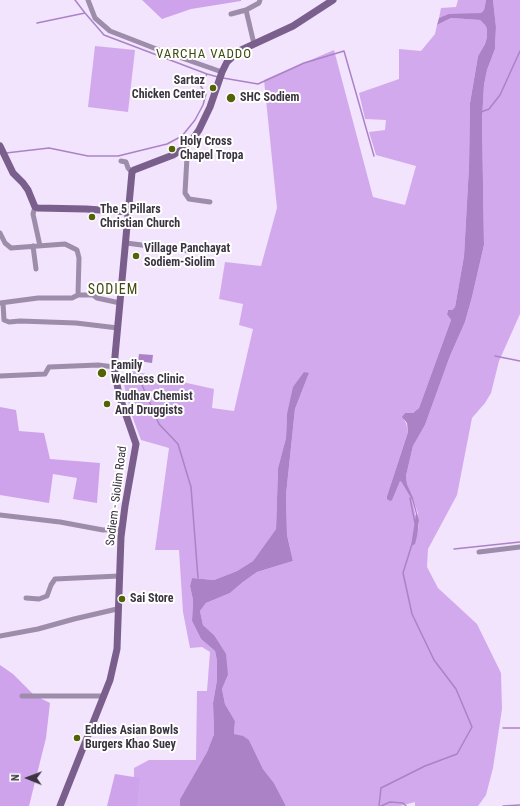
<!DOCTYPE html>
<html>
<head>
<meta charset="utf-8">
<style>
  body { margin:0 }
  #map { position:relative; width:520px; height:806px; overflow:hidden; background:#f2e4fc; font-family:"Roboto Condensed",sans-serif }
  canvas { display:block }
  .north { position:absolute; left:8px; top:758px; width:40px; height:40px; -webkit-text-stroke:3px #fff; paint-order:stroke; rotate:271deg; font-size:11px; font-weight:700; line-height:16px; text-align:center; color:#3c3541 }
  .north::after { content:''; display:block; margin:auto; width:14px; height:18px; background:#3c3541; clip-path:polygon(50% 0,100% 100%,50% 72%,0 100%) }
</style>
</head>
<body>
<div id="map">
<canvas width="520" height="806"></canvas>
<div class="north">N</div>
</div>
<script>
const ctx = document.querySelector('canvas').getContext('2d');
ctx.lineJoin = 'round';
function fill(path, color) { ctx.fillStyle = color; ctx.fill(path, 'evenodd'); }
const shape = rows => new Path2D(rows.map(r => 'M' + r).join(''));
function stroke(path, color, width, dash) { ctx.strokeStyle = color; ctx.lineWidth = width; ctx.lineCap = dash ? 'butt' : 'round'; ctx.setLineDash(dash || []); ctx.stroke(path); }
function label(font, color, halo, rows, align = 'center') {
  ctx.font = font + ' "Roboto Condensed",sans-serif'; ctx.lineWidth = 4; ctx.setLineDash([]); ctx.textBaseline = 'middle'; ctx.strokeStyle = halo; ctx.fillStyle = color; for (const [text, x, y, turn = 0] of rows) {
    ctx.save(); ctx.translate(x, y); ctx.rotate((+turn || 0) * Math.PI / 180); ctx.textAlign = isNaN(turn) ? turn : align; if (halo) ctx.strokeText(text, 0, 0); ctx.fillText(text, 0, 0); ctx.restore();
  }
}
fill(shape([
  [458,0,486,0,484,10,481,13,439,18,441,8,456,7],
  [493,0,520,0,520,314,499,361,491,393,485,403,472,418,457,495,428,549,427,567,438,588,477,624,501,673,502,709,493,768,486,795,478,806,415,806,415,802,400,806,286,806,274,783,263,769,249,740,234,734,235,721,225,704,222,689,228,675,214,635,203,625,200,611,206,603,230,593,243,582,257,572,293,561,287,535,286,495,295,409,309,373,287,414,286,438,278,468,276,529,253,561,237,571,214,580,192,578,190,586,193,600,192,621,201,639,215,651,217,661,217,680,213,703,214,734,207,752,180,799,180,806,134,806,134,768,149,760,196,760,197,691,207,691,210,652,202,647,190,648,183,612,179,550,155,550,169,448,141,440,131,413,123,381,128,370,214,389,212,408,234,411,253,329,239,325,243,304,219,299,225,262,261,266,277,208,264,80,334,50,373,197,405,205,416,166,376,155,369,132,385,130,386,120,365,119,359,93,399,79,399,49,421,51,435,34,437,25,451,18,480,20,485,25,487,29,487,37,485,44,478,56,470,103,469,166,464,256,455,307,452,310,448,310,447,313,451,320,419,408,413,413,405,413,404,420,406,423,408,432,387,496,388,499,400,481,402,483,412,500,419,529,418,513,407,484,406,476,413,446,425,425,450,356,465,322,472,297,484,245,482,120,484,85,487,70,495,49,496,27],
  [95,46,135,50,128,112,88,107]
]), '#d2a9ed');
fill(shape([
  [142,0,241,0,241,1,191,9,162,19],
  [0,407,16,410,19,431,44,433,50,459,100,463,97,503,73,499,77,478,53,474,49,503,0,495],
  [0,665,13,674,34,695,50,703,46,738,29,806,0,806],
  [115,774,140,778,137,806,107,806]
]), '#cea3eb');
fill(shape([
  [486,0,493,0,496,27,495,49,487,70,484,85,482,120,484,245,472,297,465,322,450,356,425,425,413,446,406,476,407,484,413,498,419,520,417,536,415,544,411,546,416,514,412,500,402,483,400,481,392,500,390,501,387,499,387,496,408,432,407,423,402,417,405,413,413,413,419,408,451,320,447,314,448,310,452,310,455,307,464,256,469,166,470,103,478,56,485,44,487,37,487,29,485,25,480,20,451,18,437,25,439,18,449,14,481,13,484,10],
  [139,354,153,355,152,363,138,361],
  [304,372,309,373,295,409,286,495,287,535,293,561,257,572,243,582,230,593,206,603,200,611,203,625,214,635,226,654,228,675,222,689,225,704,235,721,234,734,243,736,249,740,263,769,274,783,286,806,180,806,180,799,207,752,214,734,213,703,217,680,217,661,215,651,201,639,192,621,193,600,190,586,192,578,214,580,237,571,253,561,276,529,278,468,286,438,287,414,293,387]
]), '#ac82c7');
stroke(shape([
  [75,0,85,13,104,35,207,74,218,77],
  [37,23,85,13],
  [223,78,258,84,304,63,344,51,374,156],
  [481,112,489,109,500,95,520,51],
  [6,153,49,148,88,156,118,156,167,144,182,136,195,120,203,105,206,94,200,85,207,74],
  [495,356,520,361],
  [141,360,139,371,142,385,159,424,178,444,191,487,198,578],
  [410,498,415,523],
  [454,549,520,542],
  [503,728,520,728],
  [379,806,381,788,425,766,457,754,472,727,456,689,434,660,412,614,403,573,412,544],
  [381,806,390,802,403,803,406,806],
  [503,806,520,805]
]), '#ac82c7', 1.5);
stroke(shape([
  [88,0,95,18,110,31,159,50,222,72],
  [231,14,246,10],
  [254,44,246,10,259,3,260,0],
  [183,149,187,157,185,193,189,199,210,202],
  [121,161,126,162,128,168,132,172],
  [35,207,33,214,40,246],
  [0,233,5,243,11,248,65,244,77,250,79,258,78,295,72,298,38,298,0,303],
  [126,243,189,251],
  [33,246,36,269],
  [78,295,93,295,97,298,120,303],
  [3,303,4,320,9,322,20,321,76,323,118,328],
  [0,376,45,374,49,367,98,365,114,367],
  [0,515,60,522,103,530,122,529],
  [479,552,520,547],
  [26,598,39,599,47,596,51,585,55,579,119,576],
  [0,636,38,629,74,619,117,609],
  [22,696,103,696]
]), '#9e8cab', 5);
stroke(shape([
  [0,146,13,173,23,183,28,190,35,207,38,208,86,209,129,212],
  [60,806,110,680,117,649,121,537,125,506,136,444,119,395,114,367,132,172,134,170,173,155,183,149,192,140,199,130,210,107,222,72,227,62,239,51,293,26,333,0]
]), '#7a5f8c', 7);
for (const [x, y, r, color] of [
  [213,88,4,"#546307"],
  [231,98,5,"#546307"],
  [172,149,4,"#546307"],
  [92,217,4,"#546307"],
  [136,256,4,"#546307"],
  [102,373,5,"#546307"],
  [107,404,4,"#546307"],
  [122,599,4,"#546307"],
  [77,738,4,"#546307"]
]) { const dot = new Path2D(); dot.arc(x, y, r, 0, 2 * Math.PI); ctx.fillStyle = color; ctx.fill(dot); stroke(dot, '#fff', 1.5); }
label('bold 12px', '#3c3541', '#fff', [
  ["Sartaz",205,81,"right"],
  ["Chicken Center",205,95,"right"],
  ["SHC Sodiem",240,98],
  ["Holy Cross",180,142],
  ["Chapel Tropa",180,156],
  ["The 5 Pillars",100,210],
  ["Christian Church",100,224],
  ["Village Panchayat",144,249],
  ["Sodiem-Siolim",144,263],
  ["Family",111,366],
  ["Wellness Clinic",111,380],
  ["Rudhav Chemist",115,397],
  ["And Druggists",115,411],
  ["Sai Store",130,599],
  ["Eddies Asian Bowls",85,731],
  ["Burgers Khao Suey",85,745]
], 'left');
label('12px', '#3c3541', '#fff', [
  ["Sodiem - Siolim Road",117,496,-83]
]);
ctx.letterSpacing = '1px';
label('13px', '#404b12', '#fff', [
  ["VARCHA VADDO",204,55]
]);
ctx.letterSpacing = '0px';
ctx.letterSpacing = '1px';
label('14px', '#404b12', '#fff', [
  ["SODIEM",113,290]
]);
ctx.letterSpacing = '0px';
</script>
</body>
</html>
